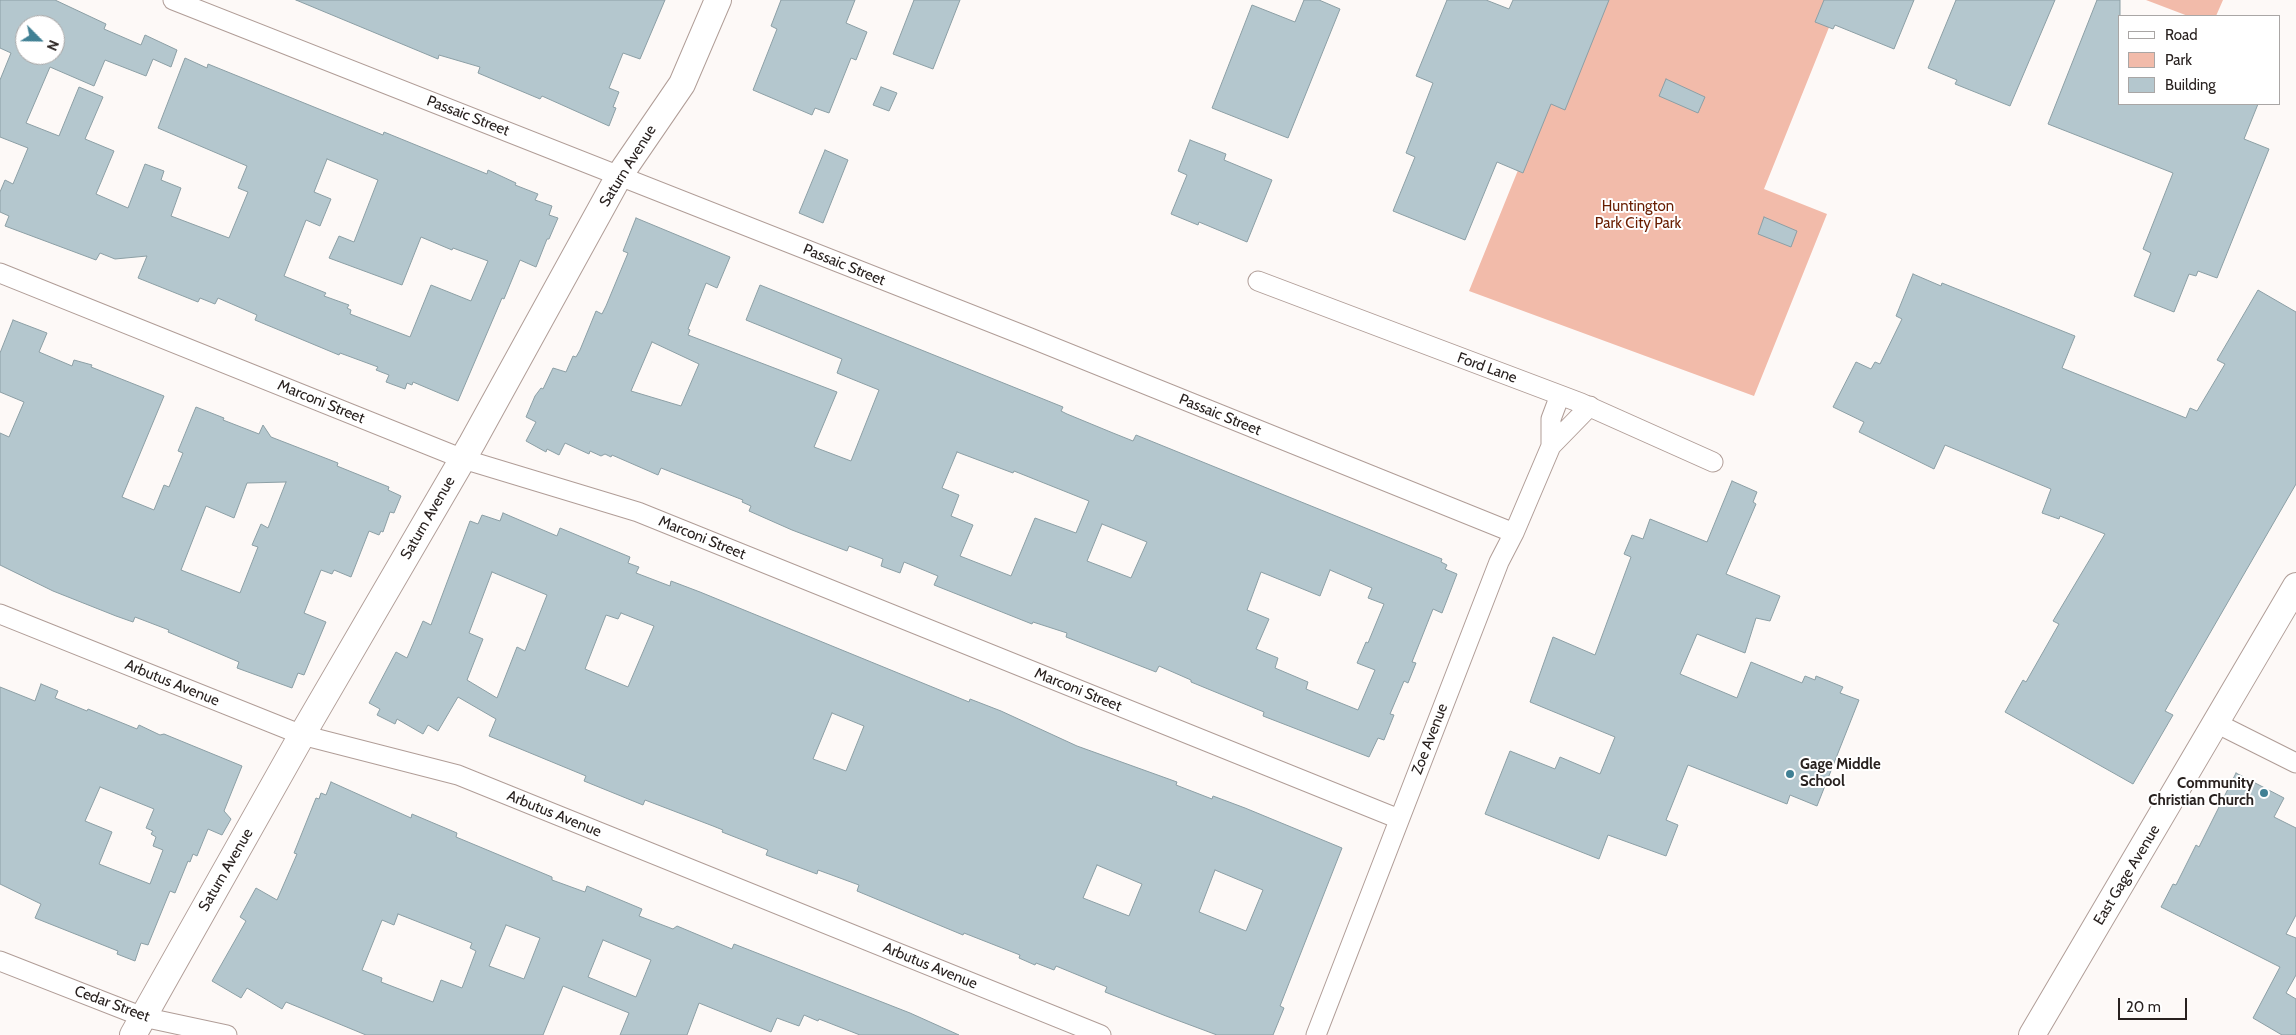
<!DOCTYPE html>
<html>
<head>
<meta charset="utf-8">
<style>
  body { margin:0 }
  #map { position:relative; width:2296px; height:1035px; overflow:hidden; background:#fdf9f7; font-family:Cabin,sans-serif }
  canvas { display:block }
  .legend { position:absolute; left:2118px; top:15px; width:162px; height:90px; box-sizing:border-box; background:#fff; border:1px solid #a9a6a5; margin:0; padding:6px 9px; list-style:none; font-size:15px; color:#28211f }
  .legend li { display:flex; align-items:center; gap:10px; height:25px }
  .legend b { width:25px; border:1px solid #a9a6a5 }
  .north { position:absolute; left:15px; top:15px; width:50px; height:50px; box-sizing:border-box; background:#fff; border:1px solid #a9a6a5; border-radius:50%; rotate:113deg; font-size:14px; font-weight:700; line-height:20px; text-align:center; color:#28211f }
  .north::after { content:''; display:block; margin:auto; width:18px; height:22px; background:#408094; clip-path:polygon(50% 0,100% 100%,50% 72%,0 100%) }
  .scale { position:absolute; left:2118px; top:998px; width:69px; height:22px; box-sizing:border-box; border:2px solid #28211f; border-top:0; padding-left:6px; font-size:15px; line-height:18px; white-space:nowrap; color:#28211f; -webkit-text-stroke:4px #fff; paint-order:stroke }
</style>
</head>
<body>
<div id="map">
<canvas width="2296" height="1035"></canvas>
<ul class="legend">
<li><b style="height:6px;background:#fff"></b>Road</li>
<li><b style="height:14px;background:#f2bbaa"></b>Park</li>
<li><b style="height:14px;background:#b4c7ce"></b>Building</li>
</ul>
<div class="north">N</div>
<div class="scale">20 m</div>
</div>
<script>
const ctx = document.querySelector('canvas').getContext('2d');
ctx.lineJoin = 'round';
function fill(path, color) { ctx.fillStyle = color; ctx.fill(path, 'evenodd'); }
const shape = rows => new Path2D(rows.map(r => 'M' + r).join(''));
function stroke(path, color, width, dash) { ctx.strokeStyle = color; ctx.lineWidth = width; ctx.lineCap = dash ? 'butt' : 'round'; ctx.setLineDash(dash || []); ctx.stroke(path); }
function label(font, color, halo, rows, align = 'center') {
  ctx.font = font + ' Cabin,sans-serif'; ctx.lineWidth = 4; ctx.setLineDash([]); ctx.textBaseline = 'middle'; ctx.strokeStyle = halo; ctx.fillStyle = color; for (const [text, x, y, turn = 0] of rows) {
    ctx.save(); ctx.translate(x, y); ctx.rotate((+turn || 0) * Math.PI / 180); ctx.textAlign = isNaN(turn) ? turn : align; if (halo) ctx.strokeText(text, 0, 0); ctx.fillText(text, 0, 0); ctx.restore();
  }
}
fill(shape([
  [1587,0,1840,0,1764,189,1827,214,1754,396,1469,291],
  [2146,0,2223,0,2216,16,2188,16]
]), '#f2bbaa');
const building = shape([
  [0,0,55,0,106,24,104,29,141,45,145,35,177,50,171,67,153,59,146,76,105,60,94,86,50,67,26,123,59,136,79,87,103,97,85,139,114,151,96,194,128,208,145,164,164,171,161,180,181,188,171,216,229,238,248,192,238,188,247,166,158,128,185,58,207,68,208,64,383,135,384,132,487,174,488,170,516,183,515,185,538,194,535,200,552,206,549,215,558,218,549,239,547,239,536,267,520,260,504,299,502,298,458,401,413,382,412,385,407,383,405,389,386,382,389,375,376,370,378,367,340,353,339,355,255,320,257,315,218,298,215,304,200,298,198,302,138,278,147,256,115,259,100,253,96,260,5,226,9,216,0,212,0,192,5,180,13,184,28,148,0,137,0,80,11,53,0,48,0,0],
  [25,25,55,25,55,55,25,55,25,25],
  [327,159,378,180,354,242,339,236,329,258,402,285,421,237,452,250,453,248,488,261,471,301,431,285,410,337,350,314,351,310,347,308,349,305,324,296,326,293,284,276,306,220,320,226,331,199,314,192,327,159],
  [296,0,665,0,640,59,623,53,609,88,619,92,613,107,616,108,609,126,542,96,540,99,478,73,480,67,439,55,438,59,296,0],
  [781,0,855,0,846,23,867,32,856,60,851,58,829,113,815,108,812,115,753,90,777,29,771,26,781,0],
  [914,0,960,0,933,69,893,54,914,0],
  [1304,0,1319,0,1340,9,1288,138,1212,108,1252,5,1295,22,1304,0],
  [1447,0,1486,0,1509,9,1513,0,1609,0,1565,110,1551,104,1523,173,1497,162,1465,240,1393,211,1415,157,1406,153,1433,83,1416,76,1447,0],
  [1824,0,1914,0,1894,49,1835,25,1833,29,1815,22,1824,0],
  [1956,0,2055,0,2010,106,1955,84,1957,80,1928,68,1956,0],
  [2097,0,2120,0,2120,104,2258,104,2244,139,2269,149,2217,278,2198,271,2196,276,2189,274,2174,312,2134,296,2151,253,2143,249,2173,173,2048,124,2097,0],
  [1666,79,1705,97,1698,113,1659,96,1666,79],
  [881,87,897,93,889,111,873,105,881,87],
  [1190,140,1226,154,1224,160,1272,180,1247,242,1199,222,1198,225,1171,214,1187,175,1178,171,1190,140],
  [825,150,848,160,823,223,799,213,825,150],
  [1764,217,1797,231,1791,247,1758,234,1764,217],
  [636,218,730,257,717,288,706,283,688,329,690,330,688,335,837,392,814,447,851,461,879,390,837,373,842,359,746,320,760,285,1063,407,1061,411,1067,414,1113,433,1133,441,1136,435,1442,559,1441,562,1447,565,1445,569,1457,574,1442,613,1433,609,1412,662,1416,663,1408,683,1404,681,1390,714,1394,715,1384,740,1378,738,1369,757,1263,716,1264,712,1191,682,1191,680,1159,666,1156,672,1066,637,1067,633,1033,622,1032,624,934,585,938,576,904,562,900,573,881,566,883,559,849,546,847,551,792,530,749,511,751,506,742,502,743,500,661,468,658,475,612,455,611,457,605,454,601,456,590,451,589,454,565,443,559,455,547,449,546,452,526,441,536,422,526,417,535,396,541,388,543,389,553,368,566,372,573,356,576,357,580,350,596,311,602,314,606,306,628,253,623,251,636,218],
  [652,342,699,364,681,406,631,391,652,342],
  [957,452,1013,473,1014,471,1089,501,1076,533,1035,518,1011,576,960,556,973,525,951,516,959,495,942,488,957,452],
  [1102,524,1147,542,1131,578,1087,561,1102,524],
  [1330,570,1372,588,1368,598,1384,604,1368,643,1366,642,1357,663,1375,670,1358,710,1306,689,1308,682,1275,668,1278,658,1256,649,1269,619,1247,610,1261,572,1320,596,1330,570],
  [1913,274,1941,286,1942,283,2075,336,2062,368,2186,418,2190,408,2197,411,2225,364,2217,360,2258,290,2296,312,2296,484,2165,711,2173,715,2133,784,2005,712,2023,680,2026,682,2059,624,2053,621,2105,534,2060,516,2059,519,2042,513,2051,489,1945,445,1934,469,1859,432,1864,422,1833,407,1856,362,1871,369,1875,362,1880,364,1902,319,1896,316,1913,274],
  [13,320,47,333,39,352,72,366,74,360,92,365,91,367,164,396,122,497,154,510,164,485,169,487,183,453,178,451,196,407,224,418,223,420,259,434,263,425,271,437,338,463,337,466,389,487,388,490,401,496,394,513,390,512,383,532,381,531,379,535,369,531,351,577,334,570,332,574,321,570,304,613,326,622,304,675,298,673,292,688,237,668,239,662,168,632,169,630,135,617,133,622,116,616,53,591,0,565,0,433,9,437,24,402,0,392,0,353,13,320],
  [286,482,268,528,261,524,252,545,258,547,240,593,181,570,206,506,234,518,247,483,286,482],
  [1732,481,1757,492,1753,502,1756,504,1726,574,1780,596,1770,621,1756,618,1745,653,1697,634,1680,674,1737,698,1751,662,1802,683,1805,676,1815,680,1816,676,1843,687,1840,693,1859,700,1817,806,1790,795,1787,804,1688,765,1666,820,1678,825,1666,856,1608,835,1599,859,1485,814,1510,751,1555,769,1560,757,1600,774,1615,737,1530,702,1553,637,1595,655,1631,557,1624,554,1632,535,1643,539,1650,519,1707,542,1732,481],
  [503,513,557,536,560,528,630,557,628,563,639,567,636,573,670,586,671,581,700,592,969,702,970,699,1001,711,1077,746,1177,782,1176,785,1212,799,1213,796,1245,808,1342,848,1280,1006,1284,1008,1273,1035,1217,1035,1166,1016,1105,992,1107,987,1056,966,1054,970,1036,963,1035,965,1019,958,1020,955,964,933,963,935,857,891,859,885,818,870,817,874,766,855,768,850,722,832,723,830,713,826,645,800,643,805,584,781,586,776,489,736,496,719,458,697,438,731,428,725,423,734,397,719,395,724,377,715,380,709,369,703,396,652,407,658,423,621,431,625,470,521,478,524,482,515,500,521,503,513],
  [492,572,547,595,525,651,517,647,497,698,467,680,483,639,469,633,492,572],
  [621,613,654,626,628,687,585,669,606,615,618,619,621,613],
  [832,713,864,726,846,771,813,759,832,713],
  [1097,865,1142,884,1129,916,1083,898,1097,865],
  [1215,870,1263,890,1246,931,1199,912,1215,870],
  [41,684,58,691,55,698,87,711,88,709,137,729,139,725,160,735,164,734,242,766,224,811,231,819,222,835,208,829,197,856,193,854,190,862,188,861,175,893,170,891,148,945,141,943,135,961,117,954,118,951,35,918,41,904,0,884,0,687,35,701,41,684],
  [100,787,154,809,146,828,153,831,151,834,156,837,153,846,163,850,150,884,99,864,112,832,85,821,100,787],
  [2236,773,2284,798,2274,817,2296,828,2296,915,2286,934,2296,938,2296,975,2286,993,2296,999,2296,1035,2282,1035,2253,1018,2280,967,2161,907,2173,884,2176,885,2196,845,2199,847,2236,773],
  [331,782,411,818,412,814,457,833,456,837,552,877,552,880,585,892,587,886,642,909,639,916,673,929,677,926,732,949,734,944,910,1013,959,1035,860,1035,819,1019,818,1021,804,1015,799,1026,777,1018,771,1032,699,1003,687,1035,620,1035,629,1013,563,986,543,1035,366,1035,286,1002,282,1009,247,988,241,998,212,981,246,921,240,917,256,888,277,900,297,854,294,853,316,798,319,799,321,793,326,795,331,782],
  [398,914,472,943,470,948,476,951,462,988,441,980,433,1002,381,982,382,978,362,970,382,920,394,925,398,914],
  [506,925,540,938,524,979,489,966,506,925],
  [603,940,651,960,636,997,588,977,603,940]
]);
fill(building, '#b4c7ce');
stroke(building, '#8c9fa5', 1);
const street = shape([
  [173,0,1028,337,1514,533],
  [0,273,463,459,638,512,1399,819],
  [1258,281,1581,403,1713,462],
  [1551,446,1590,406],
  [0,614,302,735,458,775,1101,1035],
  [2216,723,2296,763],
  [0,961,143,1017,227,1035],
  [1316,1035,1499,562,1514,533,1551,446,1551,419,1560,395]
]);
const secondary = shape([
  [133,1035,302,735,472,443,619,176,682,84,718,0],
  [2032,1035,2296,586]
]);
stroke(street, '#b09d97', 21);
stroke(secondary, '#b09d97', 28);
stroke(street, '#fff', 19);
stroke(secondary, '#fff', 26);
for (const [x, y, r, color] of [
  [1790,774,5,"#408094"],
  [2264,793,5,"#408094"]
]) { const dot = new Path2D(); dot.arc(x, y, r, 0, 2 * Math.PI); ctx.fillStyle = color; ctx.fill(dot); stroke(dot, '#fff', 2); }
label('15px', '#28211f', '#fff', [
  ["Passaic Street",468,116,21],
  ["Saturn Avenue",628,166,-58],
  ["Passaic Street",844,265,22],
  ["Ford Lane",1487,368,20],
  ["Marconi Street",321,402,22],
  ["Passaic Street",1220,415,22],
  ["Saturn Avenue",428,518,-60],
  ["Marconi Street",702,538,22],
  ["Arbutus Avenue",172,683,22],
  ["Marconi Street",1078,690,22],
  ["Zoe Avenue",1430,739,-69],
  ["Arbutus Avenue",554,814,22],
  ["Saturn Avenue",226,870,-60],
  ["East Gage Avenue",2127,875,-59],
  ["Arbutus Avenue",930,966,22],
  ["Cedar Street",112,1004,20]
]);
label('15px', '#681d00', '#fff', [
  ["Huntington",1638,207],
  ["Park City Park",1638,224]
]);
label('bold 15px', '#28211f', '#fff', [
  ["Gage Middle",1800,765],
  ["School",1800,782],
  ["Community",2254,784,"right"],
  ["Christian Church",2254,801,"right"]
], 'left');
</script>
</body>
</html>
